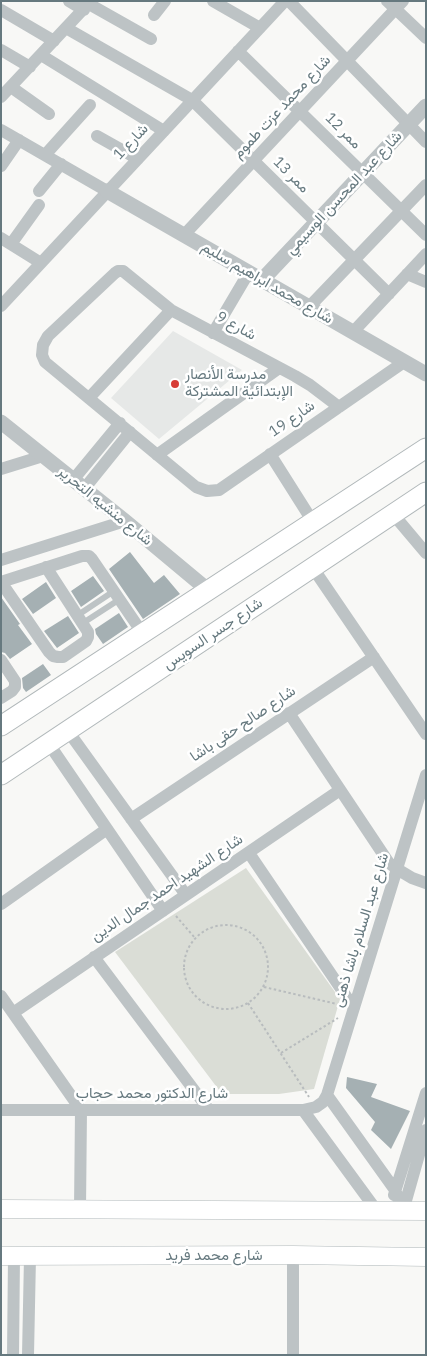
<!DOCTYPE html>
<html>
<head>
<meta charset="utf-8">
<style>
  body { margin:0 }
  #map { position:relative; width:427px; height:1356px; overflow:hidden; background:#f8f8f6; font-family:"IBM Plex Sans",sans-serif }
  canvas { display:block }
  .frame { position:absolute; inset:0; border:2px solid #66797f; pointer-events:none }
</style>
</head>
<body>
<div id="map">
<canvas width="427" height="1356"></canvas>
<div class="frame"></div>
</div>
<script>
const ctx = document.querySelector('canvas').getContext('2d');
ctx.lineJoin = 'round';
function fill(path, color) { ctx.fillStyle = color; ctx.fill(path, 'evenodd'); }
const shape = rows => new Path2D(rows.map(r => 'M' + r).join(''));
function stroke(path, color, width, dash) { ctx.strokeStyle = color; ctx.lineWidth = width; ctx.lineCap = dash ? 'butt' : 'round'; ctx.setLineDash(dash || []); ctx.stroke(path); }
function label(font, color, halo, rows, align = 'center') {
  ctx.font = font + ' "IBM Plex Sans",Vazirmatn,sans-serif'; ctx.lineWidth = 5; ctx.setLineDash([]); ctx.textBaseline = 'middle'; ctx.strokeStyle = halo; ctx.fillStyle = color; for (const [text, x, y, turn = 0] of rows) {
    ctx.save(); ctx.translate(x, y); ctx.rotate((+turn || 0) * Math.PI / 180); ctx.textAlign = isNaN(turn) ? turn : align; if (halo) ctx.strokeText(text, 0, 0); ctx.fillText(text, 0, 0); ctx.restore();
  }
}
fill(shape([
  [173,331,242,370,159,439,111,398]
]), '#e6e8e7');
fill(shape([
  [246,868,340,999,314,1089,279,1094,222,1094,115,952]
]), '#daddd6');
fill(shape([
  [130,552,154,583,164,575,180,594,143,619,109,569],
  [93,576,104,591,81,607,71,591],
  [46,582,56,598,33,614,22,599],
  [1,597,20,624,18,625,32,644,10,659,5,653,1,652],
  [119,613,128,627,103,644,96,634,95,629],
  [68,616,79,633,57,648,44,631],
  [43,664,51,675,26,692,23,688,22,678],
  [347,1077,377,1084,371,1097,410,1111,391,1149,371,1130,375,1122,346,1088]
]), '#a5b0b3');
const secondary = shape([
  [1,1209,426,1211],
  [1,1256,293,1255,426,1257]
]);
const primary = shape([
  [1,726,426,448],
  [1,775,426,492]
]);
stroke(secondary, '#b0b8ba', 19);
stroke(primary, '#b1b8ba', 21);
stroke(shape([
  [176,916,195,938],
  '184 967a42 42 0 1 1 84 0a42 42 0 1 1-84 0Z',
  [264,987,337,1004],
  [248,1003,309,1097],
  [281,1053,338,1018]
]), '#b8bcbe', 2, [2.5, 2.5]);
stroke(shape([
  [78,615,114,591],
  [83,623,120,599]
]), '#bdc3c5', 6);
stroke(shape([
  [69,1,84,10],
  [213,1,260,28],
  [289,1,426,142],
  [387,1,426,38],
  [89,4,151,39],
  [1,10,54,41],
  [154,15,165,1],
  [66,28,192,100,389,294],
  [1,50,30,67],
  [238,51,426,235],
  [41,55,164,131],
  [11,87,49,114],
  [1,97,91,1],
  [1,130,107,191],
  [97,136,138,159],
  [45,155,90,105],
  [1,166,19,140],
  [39,191,61,164],
  [184,235,403,1],
  [1,238,41,263],
  [11,244,39,205],
  [407,274,426,282],
  [1,306,285,1],
  [309,307,426,185],
  [353,332,426,254],
  [213,333,249,272],
  [89,398,171,310],
  [339,407,310,385,295,376,171,310,123,271,118,271,115,273,48,336,43,345,42,355,45,362,196,487,207,491,219,490,404,362],
  [270,454,313,522],
  [157,455,279,368],
  [1,469,43,456],
  [73,480,120,423],
  [84,489,130,432],
  [393,514,426,553],
  [1,560,125,521],
  [313,568,426,734],
  [1,582,49,652,53,656,58,657,63,657,86,641,88,637,88,632,46,567],
  [1,582,82,556,89,556,92,559,143,634],
  [1,660,15,681,15,687,12,691,1,698],
  [289,713,389,863,397,869,412,878,426,883],
  [68,731,186,895],
  [49,744,163,911],
  [131,819,374,657],
  [249,853,354,1008],
  [1,904,107,829],
  [94,957,209,1110],
  [1,996,81,1110,80,1209],
  [13,1013,340,790],
  [327,1095,395,1190,403,1211],
  [1,1110,303,1110,316,1107,323,1102,327,1095,426,775],
  [303,1110,377,1211],
  [394,1195,426,1093],
  [403,1211,426,1130],
  [293,1255,293,1355],
  [13,1355,14,1256],
  [28,1355,30,1257]
]), '#bdc3c5', 12);
stroke(shape([
  [107,191,426,374],
  [262,280,426,106],
  [1,422,125,521,209,591]
]), '#bdc3c5', 15);
stroke(secondary, '#fff', 18);
stroke(primary, '#fff', 19);
for (const [x, y, r, color] of [
  [175,384,5,"#d73d37"]
]) { const dot = new Path2D(); dot.arc(x, y, r, 0, 2 * Math.PI); ctx.fillStyle = color; ctx.fill(dot); stroke(dot, '#fff', 2); }
label('15px', '#66797f', '#fff', [
  ["شارع محمد عزت طموم",282,107,-47],
  ["ممر 12",343,131,45],
  ["شارع 1",131,142,-47],
  ["ممر 13",291,175,45],
  ["شارع عبد المحسن الوسيمي",344,193,-47],
  ["شارع محمد ابراهيم سليم",267,283,30],
  ["شارع 9",236,326,29],
  ["شارع 19",292,419,-35],
  ["شارع منشيه التحرير",105,506,39],
  ["شارع جسر السويس",213,634,-34],
  ["شارع صالح حقى باشا",243,724,-34],
  ["شارع الشهيد احمد جمال الدين",167,888,-34],
  ["شارع عبد السلام باشا ذهنى",361,930,-73],
  ["شارع الدكتور محمد حجاب",152,1094],
  ["شارع محمد فريد",214,1256]
]);
label('15px', '#66797f', '#fff', [
  ["مدرسة الأنصار",185,375],
  ["الإبتدائية المشتركة",185,392]
], 'left');
</script>
</body>
</html>
